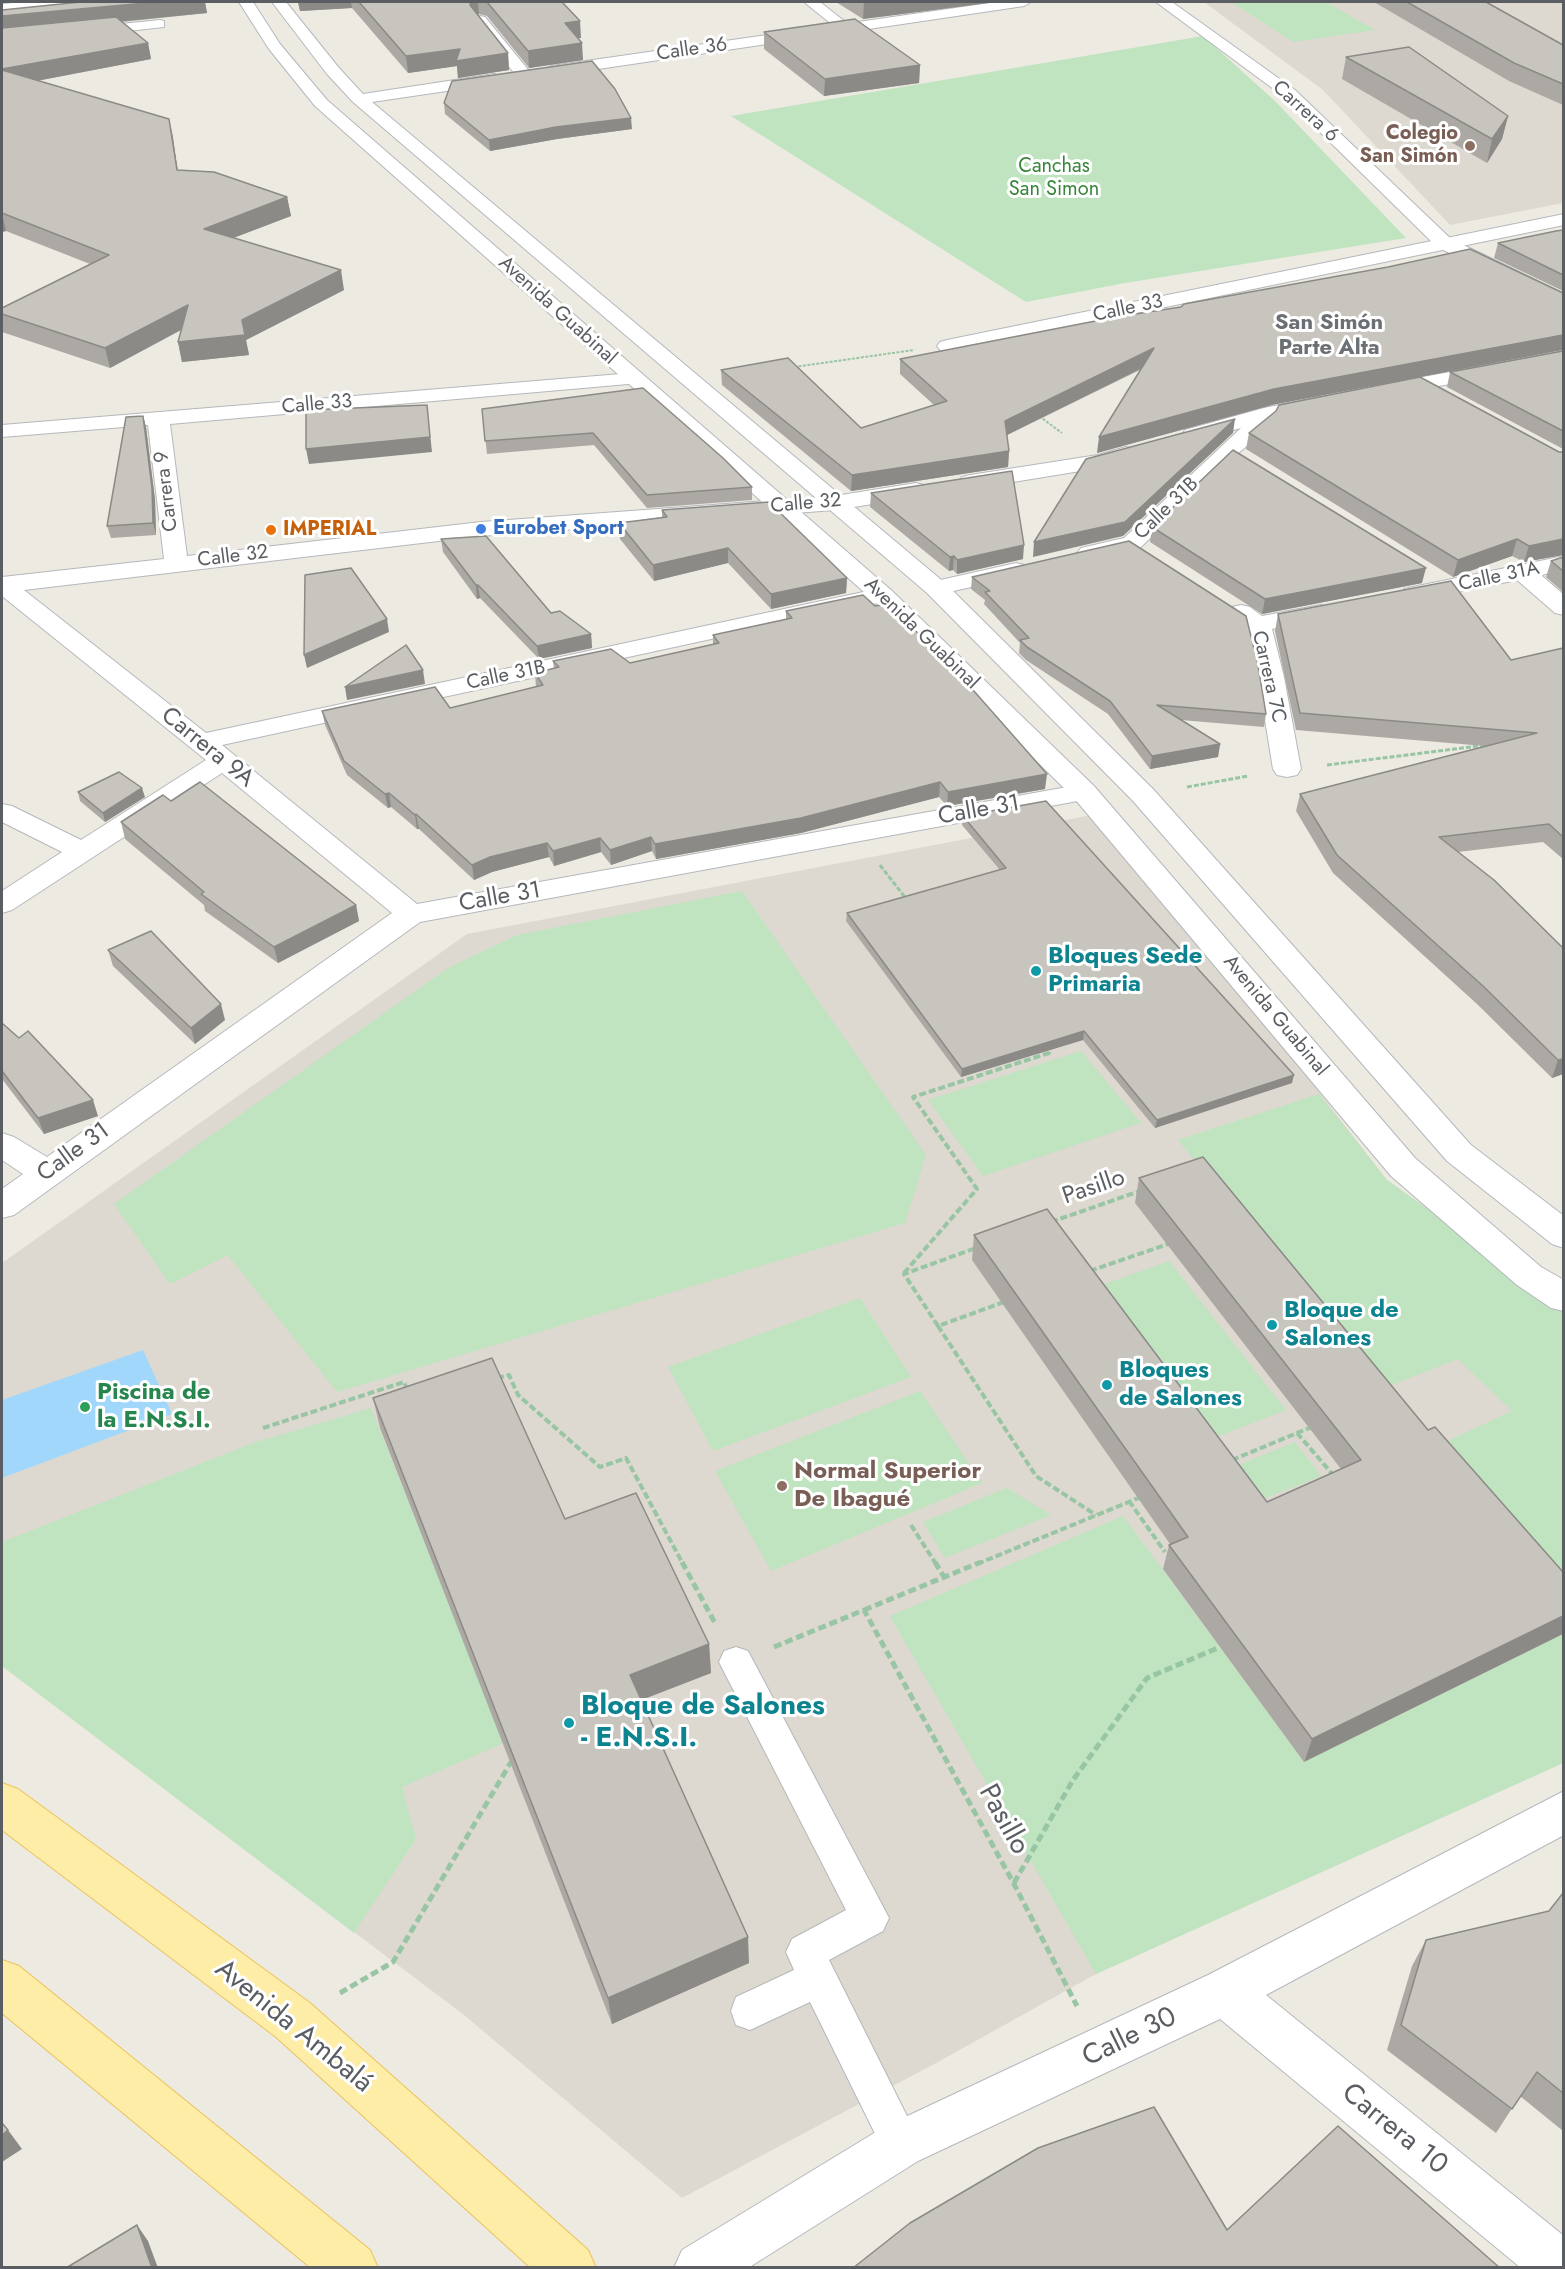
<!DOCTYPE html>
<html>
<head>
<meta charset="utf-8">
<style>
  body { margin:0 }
  #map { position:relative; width:1565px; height:2269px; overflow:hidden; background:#edeae2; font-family:Jost,sans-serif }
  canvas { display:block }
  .frame { position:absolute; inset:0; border:3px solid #5a5e62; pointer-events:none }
</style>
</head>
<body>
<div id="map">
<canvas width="1565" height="2269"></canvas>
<div class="frame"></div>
</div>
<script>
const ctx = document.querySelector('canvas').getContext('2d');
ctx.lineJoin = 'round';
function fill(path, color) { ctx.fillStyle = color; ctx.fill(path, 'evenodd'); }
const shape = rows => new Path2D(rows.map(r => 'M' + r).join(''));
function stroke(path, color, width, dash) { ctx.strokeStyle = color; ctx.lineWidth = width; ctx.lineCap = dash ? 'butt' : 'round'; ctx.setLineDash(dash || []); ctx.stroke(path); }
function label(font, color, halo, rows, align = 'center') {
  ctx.font = font + ' Jost,sans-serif'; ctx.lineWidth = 6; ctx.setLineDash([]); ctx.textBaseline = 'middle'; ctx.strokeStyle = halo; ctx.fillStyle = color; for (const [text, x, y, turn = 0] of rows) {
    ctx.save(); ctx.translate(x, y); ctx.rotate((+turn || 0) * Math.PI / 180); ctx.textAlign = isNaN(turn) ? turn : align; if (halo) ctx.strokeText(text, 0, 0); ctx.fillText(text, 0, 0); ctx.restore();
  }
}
fill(shape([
  [1204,2,1563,2,1563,203,1450,225,1323,90],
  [1092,815,1255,1009,1387,1180,1563,1305,1563,1763,1096,1974,938,2062,682,2198,464,2015,2,1666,2,1263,467,934]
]), '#ddd9d0');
fill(shape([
  [1231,2,1326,2,1375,30,1293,42],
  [1203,36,1275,101,1406,238,1125,283,1026,302,731,116],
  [742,891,926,1155,905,1223,337,1392,228,1255,170,1284,114,1204,448,968,517,935],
  [1081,1051,1141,1123,983,1176,928,1100],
  [1319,1094,1387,1180,1563,1305,1563,1609,1426,1451,1512,1411,1458,1359,1379,1390,1178,1140],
  [1169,1261,1286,1410,1206,1441,1093,1288],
  [860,1298,911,1377,713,1451,668,1367],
  [920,1391,982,1483,771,1571,715,1471],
  [371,1408,504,1743,402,1787,416,1839,354,1933,2,1666,2,1542,253,1443],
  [1295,1442,1321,1476,1261,1500,1236,1466],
  [1007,1488,1051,1515,945,1558,923,1522],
  [1123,1516,1304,1762,1563,1634,1563,1763,1096,1974,890,1616]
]), '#bfe4bf');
fill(shape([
  [143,1350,172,1414,2,1478,2,1400]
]), '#a2d7fc');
const lane = shape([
  [160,20,164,21,164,27,92,35,86,31,92,27,160,20],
  [736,1647,748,1651,889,1918,883,1931,829,1960,921,2144,915,2158,901,2164,887,2158,810,2002,750,2030,736,2025,731,2011,736,1997,794,1970,786,1952,792,1939,846,1910,719,1662,724,1651,736,1647]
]);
const street = shape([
  [804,2,820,2,853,28,850,31,840,31,804,2],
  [480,16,485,17,530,72,532,75,530,78,518,78,475,23,473,20,480,16],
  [1564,214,1564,225,947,352,940,350,937,346,940,342,947,340,1564,214],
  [1564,351,1564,363,1385,396,1378,394,1375,390,1378,386,1385,384,1564,351],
  [633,373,640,375,643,379,640,383,170,424,187,556,481,522,835,496,916,483,924,485,927,490,924,495,916,497,835,510,481,536,24,590,206,733,882,588,891,590,894,595,891,600,882,602,222,745,417,904,1084,784,1094,786,1098,792,1094,798,420,922,14,1215,2,1218,2,1189,23,1174,2,1160,2,1133,14,1137,47,1157,392,913,222,773,12,910,2,913,2,891,62,852,2,822,2,804,12,806,81,840,206,760,2,596,2,577,164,559,148,425,2,437,2,425,633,373],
  [1320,397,1327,399,1331,403,1327,407,1274,419,1272,425,1236,455,1140,548,1089,560,1081,558,1077,553,1081,548,1124,538,1241,428,1193,441,1185,440,1182,435,1185,430,1264,408,1320,397],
  [1126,447,1134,449,1137,454,1134,459,1099,468,970,489,962,487,959,482,962,477,970,475,1098,455,1126,447],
  [1564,556,1564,570,1541,575,1564,595,1564,615,1555,613,1517,580,1413,601,1404,599,1401,594,1404,589,1413,587,1564,556],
  [1016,563,1024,565,1028,570,1024,575,936,595,927,593,924,588,927,583,1016,563],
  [1241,605,1250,607,1262,616,1321,605,1330,607,1333,612,1330,617,1272,629,1284,677,1301,769,1297,775,1287,777,1277,775,1273,769,1258,677,1246,627,1229,612,1232,607,1241,605],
  [1564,1791,1564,1835,1266,1995,1564,2236,1564,2268,1521,2268,1220,2019,918,2161,748,2268,674,2268,682,2250,884,2127,1208,1975,1564,1791]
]);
const secondary = shape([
  [23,2,70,2,63,6,2,12,2,4,23,2],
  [239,2,253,2,280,44,327,100,891,590,1094,786,1415,1158,1541,1267,1564,1280,1564,1311,1551,1308,1517,1285,1391,1176,1074,798,873,600,315,106,269,49,239,2],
  [272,2,286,2,339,68,363,94,494,74,500,76,502,79,494,84,372,102,945,583,1153,789,1471,1145,1564,1216,1564,1248,1552,1244,1447,1161,1133,801,927,593,353,102,327,74,272,2],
  [997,2,1031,2,1024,6,551,76,543,71,551,66,997,2],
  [1156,2,1172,2,1295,90,1451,239,1564,294,1564,308,1437,247,1283,96,1156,2]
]);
const primary = shape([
  [2,1783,18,1789,310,2003,588,2250,596,2268,531,2268,276,2037,2,1830,2,1783],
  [2,1960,19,1966,370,2250,378,2268,311,2268,2,2013,2,1960]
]);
stroke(lane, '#b5b8bc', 2);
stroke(street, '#b5b8bc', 2);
stroke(secondary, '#b4b7bc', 2);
stroke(primary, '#edc25b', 2);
stroke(shape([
  [794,367,914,350],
  [1039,416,1062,433]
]), '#98c5a4', 2, [3, 1.5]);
stroke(shape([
  [1327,765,1486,745],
  [1187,787,1248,776],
  [880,865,907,900]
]), '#98c5a4', 3, [5, 2]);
stroke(shape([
  [1051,1222,1140,1191],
  [1090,1271,1171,1243],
  [904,1273,977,1189,913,1097,1049,1053,1044,1047],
  [1004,1302,938,1326,1036,1476,1096,1515],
  [938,1326,904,1274,976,1248],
  [497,1378,509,1375,518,1395,600,1467,626,1458,683,1564],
  [263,1428,404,1382,407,1389],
  [1297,1433,1335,1477],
  [1232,1460,1314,1426],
  [1129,1501,1165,1552],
  [911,1525,936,1564],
  [977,1564,1141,1497]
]), '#98c5a4', 4, [7, 3]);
stroke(shape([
  [682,1562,716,1625],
  [935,1562,944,1577],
  [864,1610,981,1562],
  [774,1647,864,1610,1014,1884,1077,2006],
  [1014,1883,1073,1780,1147,1678,1220,1647],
  [340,1993,393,1962,511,1762]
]), '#98c5a4', 5, [8, 4]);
fill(lane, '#fff');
fill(street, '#fff');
fill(secondary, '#fff');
fill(primary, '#fdeda7');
fill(shape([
  [80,2,205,2,207,13,122,22,148,43,151,59,37,81,169,119,178,170,287,197,291,216,233,238,344,290,246,340,249,355,182,362,178,342,181,330,110,368,2,332,2,308,90,264,6,231,2,232,2,10],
  [298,2,562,2,581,38,578,38,583,60,529,68,487,16,479,14,477,15,508,53,509,70,458,78,457,66,408,73,352,8,300,11],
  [836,2,996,2,863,19],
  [1374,2,1486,2,1563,45,1563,105,1509,81],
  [764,32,920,65,919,83,824,96,764,49],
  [1346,57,1508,116,1502,139,1487,163,1342,79],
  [444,103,632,129,557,139,490,151,445,114],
  [1563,230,1563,291,1494,258,1498,243],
  [1116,317,1272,405,1097,453,1142,369,1007,435,1009,451,1008,467,851,491,722,385,721,370,861,428,934,405,900,374,900,359],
  [1563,351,1563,449,1447,387,1450,372],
  [643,388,752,487,752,500,647,508,594,445,487,454,482,409],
  [143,416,146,427,155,500,156,535,111,538,107,526],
  [1249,433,1563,452,1563,555,1524,562,1512,556,1453,577,1246,449],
  [871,493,1023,559,957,574,953,570,949,571,870,507],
  [662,510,847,578,846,593,771,609,728,563,654,581,620,539,619,523,662,517],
  [1152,527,1422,583,1262,614,1150,542],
  [441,539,551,613,591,634,592,648,539,659,480,598,477,599,443,552],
  [1563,557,1563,592,1546,577,1551,561],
  [972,577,1266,714,1264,727,1181,720,1220,744,1218,757,1150,769,1108,714,1026,660,1019,653,1020,643,984,604,985,600,971,589],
  [786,611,1045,789,947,806,939,797,801,833,656,859,652,851,611,865,601,852,554,866,549,857,492,872,474,880,419,829,417,829,391,807,388,808,347,775,325,725,322,711,450,708,536,687,535,673,554,669,553,661,630,663,713,644,713,635,786,619],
  [1278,614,1511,660,1563,648,1563,859,1543,842,1458,852,1494,880,1563,1074,1552,1078,1477,1004,1333,873,1296,811,1300,794,1485,746,1296,730,1275,631],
  [78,792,145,797,105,822,80,801],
  [171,801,356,905,359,921,278,963,205,911,204,905,125,839,121,822],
  [963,816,1292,1083,1155,1128,1083,1040,961,1077,846,921,847,913,1000,870,962,825],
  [108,950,225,1020,195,1044,113,966],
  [2,1023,98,1116,44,1134,2,1079],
  [1139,1178,1428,1430,1304,1762,1163,1569,1169,1545,1170,1544,972,1260,974,1235,1267,1502,1341,1469,1135,1203],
  [373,1398,565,1519,709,1644,711,1673,642,1700,749,1963,612,2024,380,1428],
  [1563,1893,1563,2131,1520,2096,1496,2133,1387,2050,1412,1966,1426,1940,1549,1911]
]), '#aca9a4');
fill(shape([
  [157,2,205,2,207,13,2,33,2,16],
  [298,2,351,2,352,8,300,11],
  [470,2,478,2,479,14,472,18,470,5],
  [864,2,996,2,863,19],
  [580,21,581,38,566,39,565,23],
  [148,43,151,59,4,87,2,78,2,69],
  [582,43,583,60,529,68,528,51],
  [460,49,508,53,509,70,458,78,457,66,408,73,406,56],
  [920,65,919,83,824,96,825,79],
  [1508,116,1502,139,1487,163,1492,139],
  [631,118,632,129,557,139,490,151,489,140,556,127],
  [169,119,173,137,180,189,177,170],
  [287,197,291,216,207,248,204,229],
  [2,214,6,231,2,232],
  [341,270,344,290,246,340,242,320],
  [188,305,192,324,110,368,105,348],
  [245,335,249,355,182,362,178,342],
  [1563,335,1563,350,1272,405,1097,453,1099,437,1274,389],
  [1154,348,1152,363,1003,437,1005,421],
  [427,405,432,452,309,464,306,449],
  [143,416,146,427,155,500,156,535,153,523],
  [1235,419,1233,433,1123,536,1033,557,1034,542],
  [1009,451,1008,467,851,491,852,475],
  [1517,539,1512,556,1453,577,1458,560],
  [1563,539,1563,555,1524,562,1529,546],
  [1024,545,1023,559,957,574,957,560],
  [728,548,728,563,654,581,653,565],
  [954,556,953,570,949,571,950,557],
  [1426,568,1422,583,1262,614,1265,599],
  [847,578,846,593,771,609,771,594],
  [476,585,478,585,480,598,477,599],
  [387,619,389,632,307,668,304,655],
  [591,634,592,648,539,659,537,646],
  [423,670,425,684,347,700,345,687],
  [1220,744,1218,757,1150,769,1152,756],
  [1047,774,1045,789,947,806,948,792],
  [940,782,939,797,801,833,656,859,655,844],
  [142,788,145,797,105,822,103,813],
  [389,793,391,807,388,808,385,794],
  [416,814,419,829,417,829,415,815],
  [651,837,652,851,611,865,610,850],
  [600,838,601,852,554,866,553,851],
  [547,843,549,857,492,872,474,880,472,865,490,857],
  [356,905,359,921,278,963,274,947],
  [221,1004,225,1020,195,1044,191,1028],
  [1084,1031,1083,1040,961,1077,962,1069],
  [1563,1059,1563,1074,1552,1078,1558,1060],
  [1294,1075,1292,1083,1155,1128,1157,1120],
  [93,1100,98,1116,44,1134,38,1118],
  [1563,1616,1563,1634,1304,1762,1312,1739],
  [709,1644,711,1673,633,1703,630,1675],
  [748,1937,749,1963,612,2024,608,1998],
  [8,2130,22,2149,2,2162,2,2135],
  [137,2225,148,2241,158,2268,152,2268]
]), '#8c8a86');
const building = shape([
  [81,2,157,2,2,16,2,10,81,2],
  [359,2,471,2,470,5,508,53,456,61,460,49,406,56,359,2],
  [487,2,562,2,580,21,565,23,582,43,528,51,487,2],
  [1407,2,1486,2,1563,45,1563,84,1514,63,1407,2],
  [116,17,148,43,2,69,2,28,116,17],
  [855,19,920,65,825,79,764,32,855,19],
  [1409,47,1508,116,1492,139,1346,57,1409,47],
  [592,61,615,89,631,118,556,127,489,140,444,103,452,81,592,61],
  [2,70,169,119,177,170,214,172,287,197,204,229,341,270,242,320,245,335,178,342,188,305,105,348,2,314,2,308,109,255,2,213,2,70],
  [1563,230,1563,275,1498,243,1556,231,1563,230],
  [1470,249,1563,293,1563,335,1274,389,1099,437,1154,348,1005,421,1009,451,852,475,721,370,788,358,861,428,947,401,900,359,1116,317,1181,307,1184,304,1388,267,1470,249],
  [1563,351,1563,431,1450,372,1563,351],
  [1420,377,1559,452,1563,452,1563,539,1529,546,1517,539,1458,560,1249,433,1276,411,1279,405,1420,377],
  [643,388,723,458,752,487,647,495,593,433,485,441,482,409,643,388],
  [427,405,430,437,306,449,306,410,427,405],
  [143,416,152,488,153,523,107,526,126,417,143,416],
  [1235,419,1125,522,1034,542,1086,459,1235,419],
  [1233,450,1426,568,1265,599,1152,527,1233,450],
  [1012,471,1024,545,957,560,954,556,950,557,871,493,1012,471],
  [769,502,847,578,771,594,728,548,653,565,619,523,667,517,662,510,769,502],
  [486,536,551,613,560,611,591,634,537,646,478,585,476,585,441,539,486,536],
  [1129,541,1246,616,1258,665,1266,714,1157,705,1220,744,1152,756,1110,701,1027,647,1020,640,1029,638,985,592,990,591,972,577,1129,541],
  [1563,557,1563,571,1551,561,1563,557],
  [351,568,387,619,304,655,305,575,351,568],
  [1451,581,1511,660,1563,648,1563,837,1549,824,1439,837,1494,880,1563,948,1563,1059,1558,1060,1483,986,1337,855,1300,794,1537,733,1300,713,1278,614,1451,581],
  [863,595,875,606,889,604,913,628,964,682,966,682,1047,774,948,792,940,782,801,818,655,844,651,837,610,850,600,838,553,851,547,843,490,857,472,865,416,814,415,815,389,793,385,794,344,761,322,711,435,687,450,708,543,685,535,673,559,667,553,661,611,649,630,663,719,643,713,635,792,618,786,611,863,595],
  [406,645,423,670,345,687,406,645],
  [119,772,142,788,103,813,78,792,119,772],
  [200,782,356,905,274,947,201,894,204,892,121,822,163,795,171,801,200,782],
  [1046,801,1294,1075,1157,1120,1084,1031,962,1069,847,913,1006,868,963,816,1046,801],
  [151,931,221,1004,191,1028,108,950,151,931],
  [2,1023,19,1038,28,1031,93,1100,38,1118,2,1071,2,1023],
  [1203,1157,1428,1430,1435,1427,1563,1572,1563,1616,1312,1739,1169,1545,1188,1537,974,1235,1047,1209,1267,1502,1361,1460,1139,1178,1203,1157],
  [492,1358,565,1519,636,1493,709,1644,630,1675,748,1937,608,1998,373,1398,492,1358],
  [1563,1893,1563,2093,1537,2072,1512,2109,1401,2025,1426,1940,1549,1911,1563,1893],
  [1154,2107,1227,2230,1338,2126,1500,2268,853,2268,910,2223,1038,2148,1154,2107],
  [2,2123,8,2130,2,2135,2,2123],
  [137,2225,152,2268,66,2268,137,2225]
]);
fill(building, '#c8c5bf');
stroke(building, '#8c8a86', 1.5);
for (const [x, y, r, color] of [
  [1470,146,6,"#8d6e63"],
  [481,529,6,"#3f7fe0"],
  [271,530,6,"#e8710a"],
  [1036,971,6,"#0f9aa8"],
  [1272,1325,6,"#0f9aa8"],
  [1107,1385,6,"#0f9aa8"],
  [85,1407,6,"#2e9e5b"],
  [782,1486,6,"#8d6e63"],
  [569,1723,6,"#0f9aa8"]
]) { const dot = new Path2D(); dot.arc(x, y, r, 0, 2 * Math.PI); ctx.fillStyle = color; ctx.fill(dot); stroke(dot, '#fff', 2); }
label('20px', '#5a5e62', '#fff', [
  ["Calle 36",692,50,-8],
  ["Carrera 6",1305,112,42],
  ["Calle 33",1128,309,-12],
  ["Avenida Guabinal",557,311,42],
  ["Calle 33",317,405,-5],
  ["Carrera 9",167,491,-97],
  ["Calle 32",806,504,-5],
  ["Calle 31B",1167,509,-44],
  ["Calle 32",233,557,-7],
  ["Calle 31A",1499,577,-12],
  ["Avenida Guabinal",921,634,44],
  ["Calle 31B",506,676,-12],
  ["Carrera 7C",1268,677,77],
  ["Avenida Guabinal",1275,1016,50]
]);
label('bold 20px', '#785e54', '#fff', [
  ["Colegio",1458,134],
  ["San Simón",1458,157]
], 'right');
label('20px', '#37853a', '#fff', [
  ["Canchas",1054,167],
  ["San Simon",1054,190]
]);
label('bold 20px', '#366cbe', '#fff', [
  ["Eurobet Sport",493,529]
], 'left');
label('bold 20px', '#c56008', '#fff', [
  ["IMPERIAL",283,530]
], 'left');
label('bold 22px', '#6b7074', '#fff', [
  ["San Simón",1329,324],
  ["Parte Alta",1329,349]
]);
label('24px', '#5a5e62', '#fff', [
  ["Carrera 9A",207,748,39],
  ["Calle 31",979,811,-10],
  ["Calle 31",500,898,-10],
  ["Calle 31",74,1153,-36],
  ["Pasillo",1094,1188,-19]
]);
label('bold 24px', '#0d838f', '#fff', [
  ["Bloques Sede",1048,957],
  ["Primaria",1048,985],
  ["Bloque de",1284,1311],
  ["Salones",1284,1339],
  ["Bloques",1119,1371],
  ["de Salones",1119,1399]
], 'left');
label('bold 24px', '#27864d', '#fff', [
  ["Piscina de",97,1393],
  ["la E.N.S.I.",97,1421]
], 'left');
label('bold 24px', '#785e54', '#fff', [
  ["Normal Superior",794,1472],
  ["De Ibagué",794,1500]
], 'left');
label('bold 28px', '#0d838f', '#fff', [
  ["Bloque de Salones",581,1707],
  ["- E.N.S.I.",581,1739]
], 'left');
label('28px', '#5a5e62', '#fff', [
  ["Pasillo",1003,1820,61],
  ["Avenida Ambalá",293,2027,39],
  ["Calle 30",1130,2038,-26],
  ["Carrera 10",1394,2130,39]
]);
</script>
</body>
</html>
